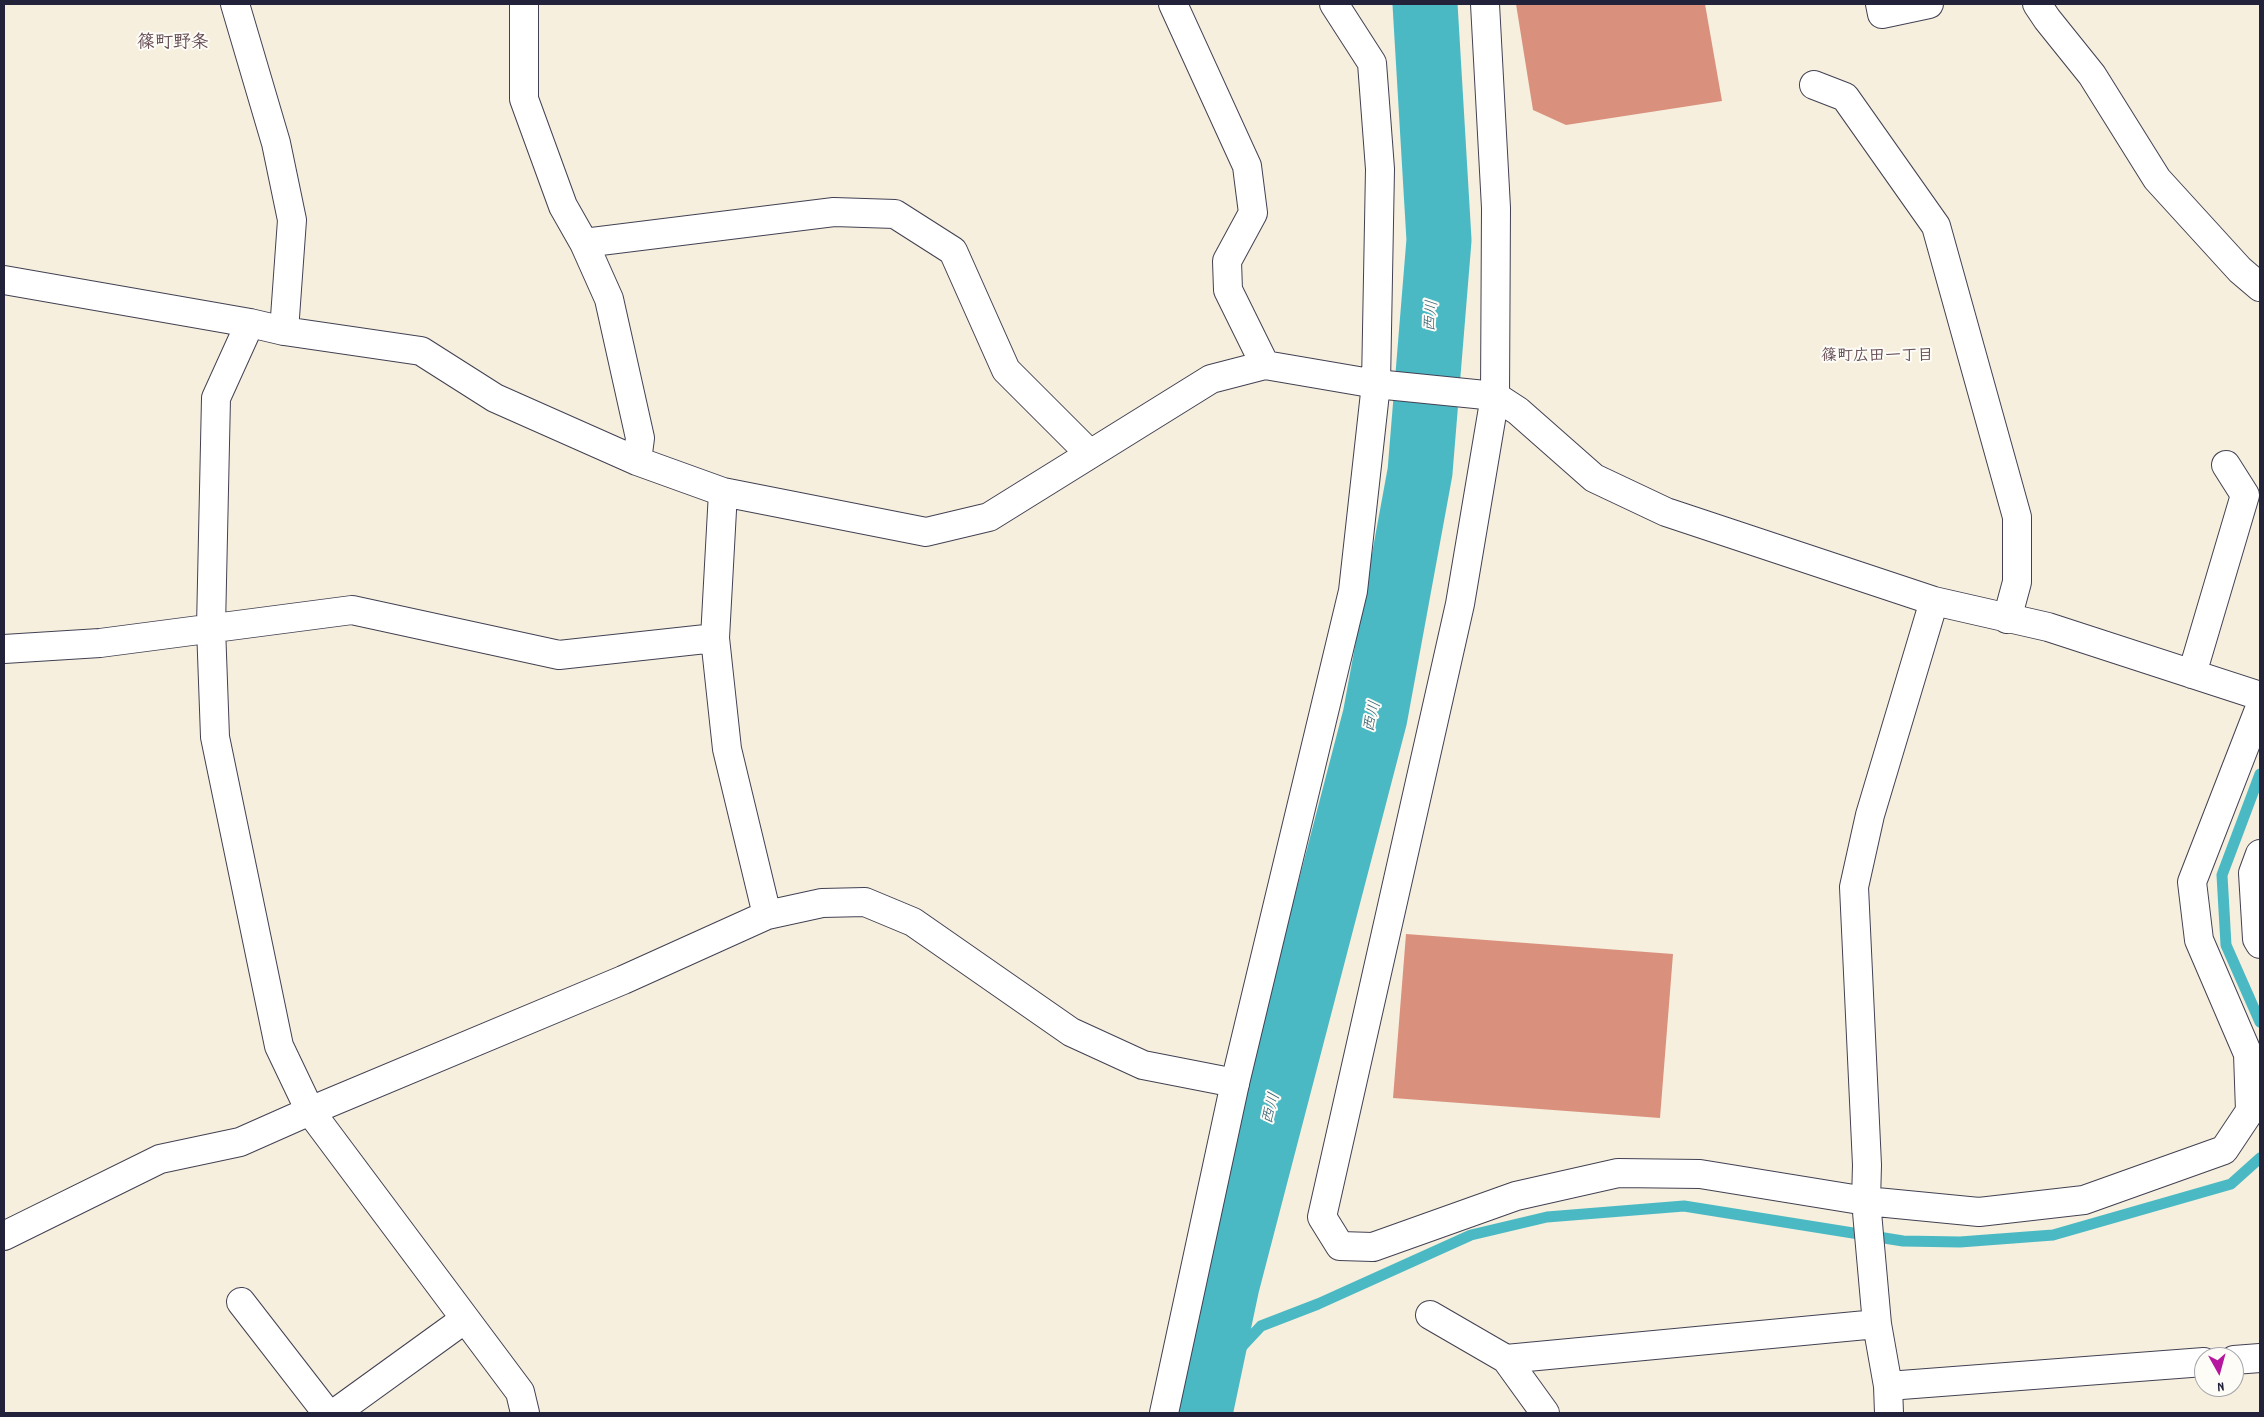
<!DOCTYPE html>
<html>
<head>
<meta charset="utf-8">
<style>
  body { margin:0 }
  #map { position:relative; width:2264px; height:1417px; overflow:hidden; background:#f6efdd; font-family:Dekko,sans-serif }
  canvas { display:block }
  .frame { position:absolute; inset:0; border:5px solid #22223b; pointer-events:none }
  .north { position:absolute; left:2194px; top:1347px; width:50px; height:50px; box-sizing:border-box; background:#fdfcf7; border:1px solid #a5a5ac; border-radius:50%; rotate:173deg; font-size:14px; font-weight:700; line-height:20px; text-align:center; color:#22223b }
  .north::after { content:''; display:block; margin:auto; width:18px; height:22px; background:#b5179e; clip-path:polygon(50% 0,100% 100%,50% 72%,0 100%) }
</style>
</head>
<body>
<div id="map">
<canvas width="2264" height="1417"></canvas>
<div class="frame"></div>
<div class="north">N</div>
</div>
<script>
const ctx = document.querySelector('canvas').getContext('2d');
ctx.lineJoin = 'round';
const shape = rows => new Path2D(rows.map(r => 'M' + r).join(''));
function stroke(path, color, width, dash) { ctx.strokeStyle = color; ctx.lineWidth = width; ctx.lineCap = dash ? 'butt' : 'round'; ctx.setLineDash(dash || []); ctx.stroke(path); }
function fill(path, color) { ctx.fillStyle = color; ctx.fill(path, 'evenodd'); }
function label(font, color, halo, rows, align = 'center') {
  ctx.font = font + ' Dekko,"Klee One",sans-serif'; ctx.lineWidth = 4; ctx.setLineDash([]); ctx.textBaseline = 'middle'; ctx.strokeStyle = halo; ctx.fillStyle = color; for (const [text, x, y, turn = 0] of rows) {
    ctx.save(); ctx.translate(x, y); ctx.rotate((+turn || 0) * Math.PI / 180); ctx.textAlign = isNaN(turn) ? turn : align; if (halo) ctx.strokeText(text, 0, 0); ctx.fillText(text, 0, 0); ctx.restore();
  }
}
stroke(shape([
  [2260,774,2222,875,2226,945,2260,1022],
  [1206,1385,1261,1326,1318,1304,1471,1235,1547,1217,1684,1206,1903,1241,1960,1242,2053,1235,2231,1184,2260,1158]
]), '#4bb9c4', 11);
stroke(shape([
  [1200,1413,1227,1285,1375,717,1420,472,1439,240,1425,4]
]), '#4bb9c4', 65);
fill(shape([
  [1516,4,1705,4,1722,101,1566,125,1533,110],
  [1406,934,1673,954,1660,1118,1393,1098]
]), '#d9917d');
const minor = shape([
  [235,4,276,143,292,220,284,331],
  [524,4,524,99,563,206,584,243,609,299,640,438,637,461],
  [1173,4,1247,166,1253,213,1227,261,1228,290,1265,365],
  [1880,4,1882,14,1929,4],
  [2037,4,2047,19,2092,75,2157,179,2240,270,2260,287],
  [1814,85,1845,97,1936,226,2017,517,2017,582,2007,619],
  [584,243,834,212,895,214,953,251,1006,370,1090,454],
  [4,280,250,323,284,331,421,351,495,398,637,461,723,492,926,532,989,517,1211,379,1265,365,1376,384,1380,169,1372,63,1334,4],
  [250,323,216,398,211,627,215,737,279,1046,310,1111,520,1392,525,1413],
  [1934,601,1870,815,1854,887,1867,1165,1866,1201,1877,1324,1888,1386,2204,1362],
  [4,649,100,643,352,610,559,655,715,638],
  [2192,674,2245,495,2226,465],
  [2260,696,2048,627,1934,601,1666,512,1594,478,1518,411,1495,396,1460,604,1322,1217,1340,1246,1373,1247,1516,1196,1618,1173,1700,1174,1866,1201,1979,1212,2084,1200,2224,1150,2250,1111,2248,1054,2199,940,2192,882,2260,707],
  [2260,854,2253,873,2257,939,2260,944],
  [767,915,822,903,865,902,913,922,1071,1032,1143,1065,1235,1083],
  [4,1236,160,1159,240,1142,310,1111,623,980,767,915,727,749,715,638,723,492],
  [241,1302,327,1413],
  [1430,1315,1506,1359,1545,1413],
  [1506,1359,1877,1324],
  [2234,1360,2260,1358],
  [1888,1386,1889,1413],
  [335,1413,465,1319]
]);
const tertiary = shape([
  [1164,1413,1235,1083,1353,591,1376,384,1495,396,1496,208,1485,4]
]);
stroke(minor, '#424153', 30);
stroke(tertiary, '#424153', 30);
stroke(minor, '#fff', 28);
stroke(tertiary, '#fff', 28);
label('italic 16px', '#325e72', '#fdfcf7', [
  ["西川",1433,316,-85],
  ["西川",1374,717,-78],
  ["西川",1273,1109,-75]
]);
label('bold 16px', '#624952', '#fdfcf7', [
  ["篠町広田一丁目",1877,358]
]);
label('bold 18px', '#624952', '#fdfcf7', [
  ["篠町野条",173,45]
]);
</script>
</body>
</html>
